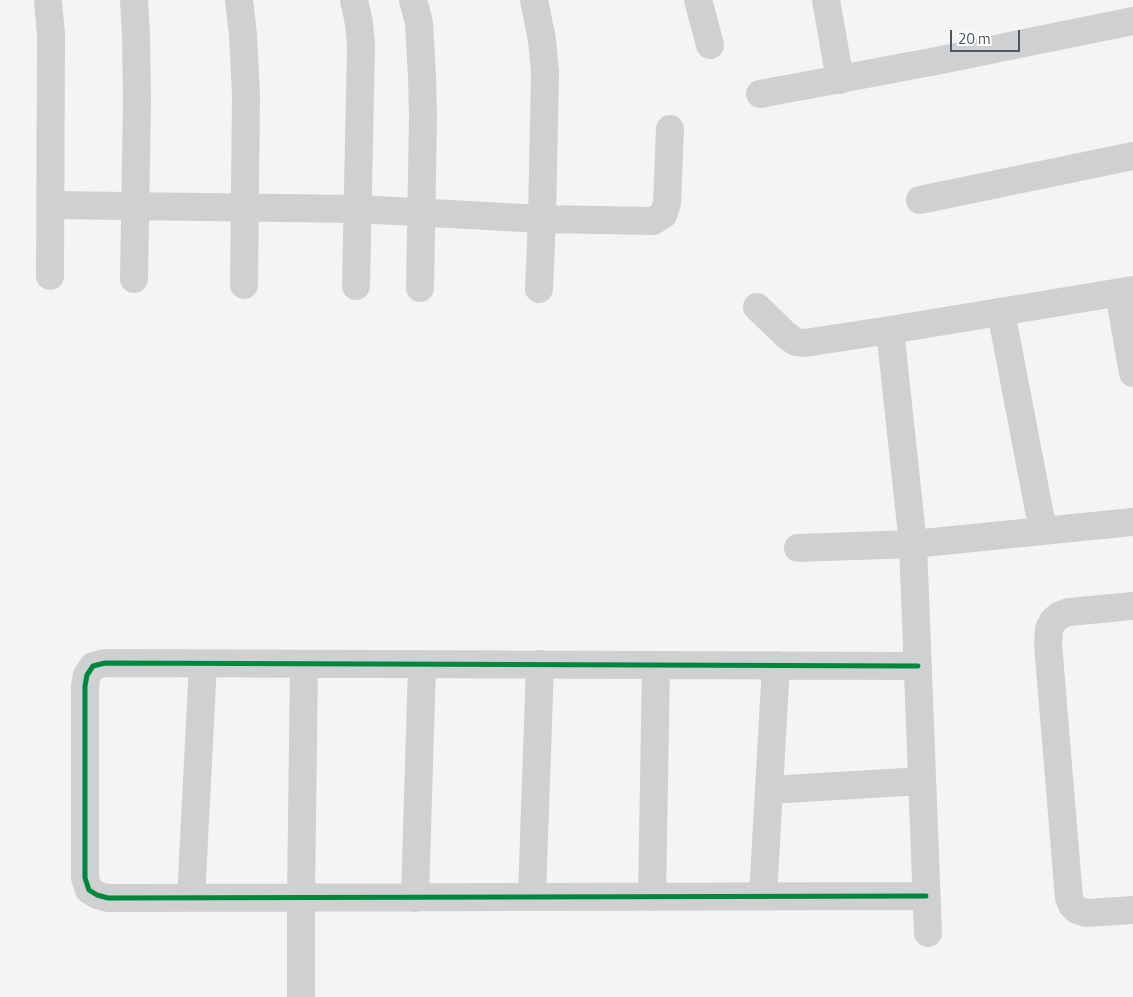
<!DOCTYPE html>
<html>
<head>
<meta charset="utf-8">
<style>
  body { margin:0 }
  #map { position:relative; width:1133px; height:997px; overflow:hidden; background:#f4f4f4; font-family:"Titillium Web",sans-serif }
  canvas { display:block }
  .scale { position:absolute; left:950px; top:30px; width:70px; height:22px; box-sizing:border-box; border:2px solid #4a5661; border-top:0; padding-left:6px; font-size:15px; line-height:18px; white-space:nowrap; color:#4a5661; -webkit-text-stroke:4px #fff; paint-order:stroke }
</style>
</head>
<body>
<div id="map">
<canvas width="1133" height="997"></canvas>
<div class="scale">20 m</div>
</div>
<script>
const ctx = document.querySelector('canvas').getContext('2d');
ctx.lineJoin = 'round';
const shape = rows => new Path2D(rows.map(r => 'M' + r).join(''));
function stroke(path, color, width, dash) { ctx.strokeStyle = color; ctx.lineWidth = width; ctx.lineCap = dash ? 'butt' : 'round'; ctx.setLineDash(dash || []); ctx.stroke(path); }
stroke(shape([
  [48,0,51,35,50,276],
  [134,0,136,35,137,101,134,279],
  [239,0,243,35,246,95,244,285],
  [354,0,359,23,361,45,356,286],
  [413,0,419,23,422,76,423,116,420,288],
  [534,0,542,40,545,72,542,219,539,289],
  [698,0,710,45],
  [826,0,840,80],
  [760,94,936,61,1133,21],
  [920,200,1133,156],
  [50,205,358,209,542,219,653,221,663,215,667,203,670,129],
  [1119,293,1133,373],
  [757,307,787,336,796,342,805,343,890,330,1133,290],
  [1001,312,1043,531],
  [890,330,913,544,928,933],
  [798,548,913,544,1133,522],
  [1133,606,1069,612,1060,615,1053,621,1049,629,1048,644,1069,898,1072,905,1077,910,1086,913,1133,910],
  [918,666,105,663,93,666,87,675,85,686,85,878,89,890,97,895,108,898,926,896],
  [769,790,922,781],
  [763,896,776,665],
  [532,897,540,664],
  [652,897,656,665],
  [191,898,203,664],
  [415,898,422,664],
  [301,997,301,898,304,664]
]), '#ced0d2', 28);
stroke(shape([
  [918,666,105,663,93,666,87,675,85,686,85,878,89,890,97,895,108,898,926,896]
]), '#00873e', 5);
</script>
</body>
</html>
